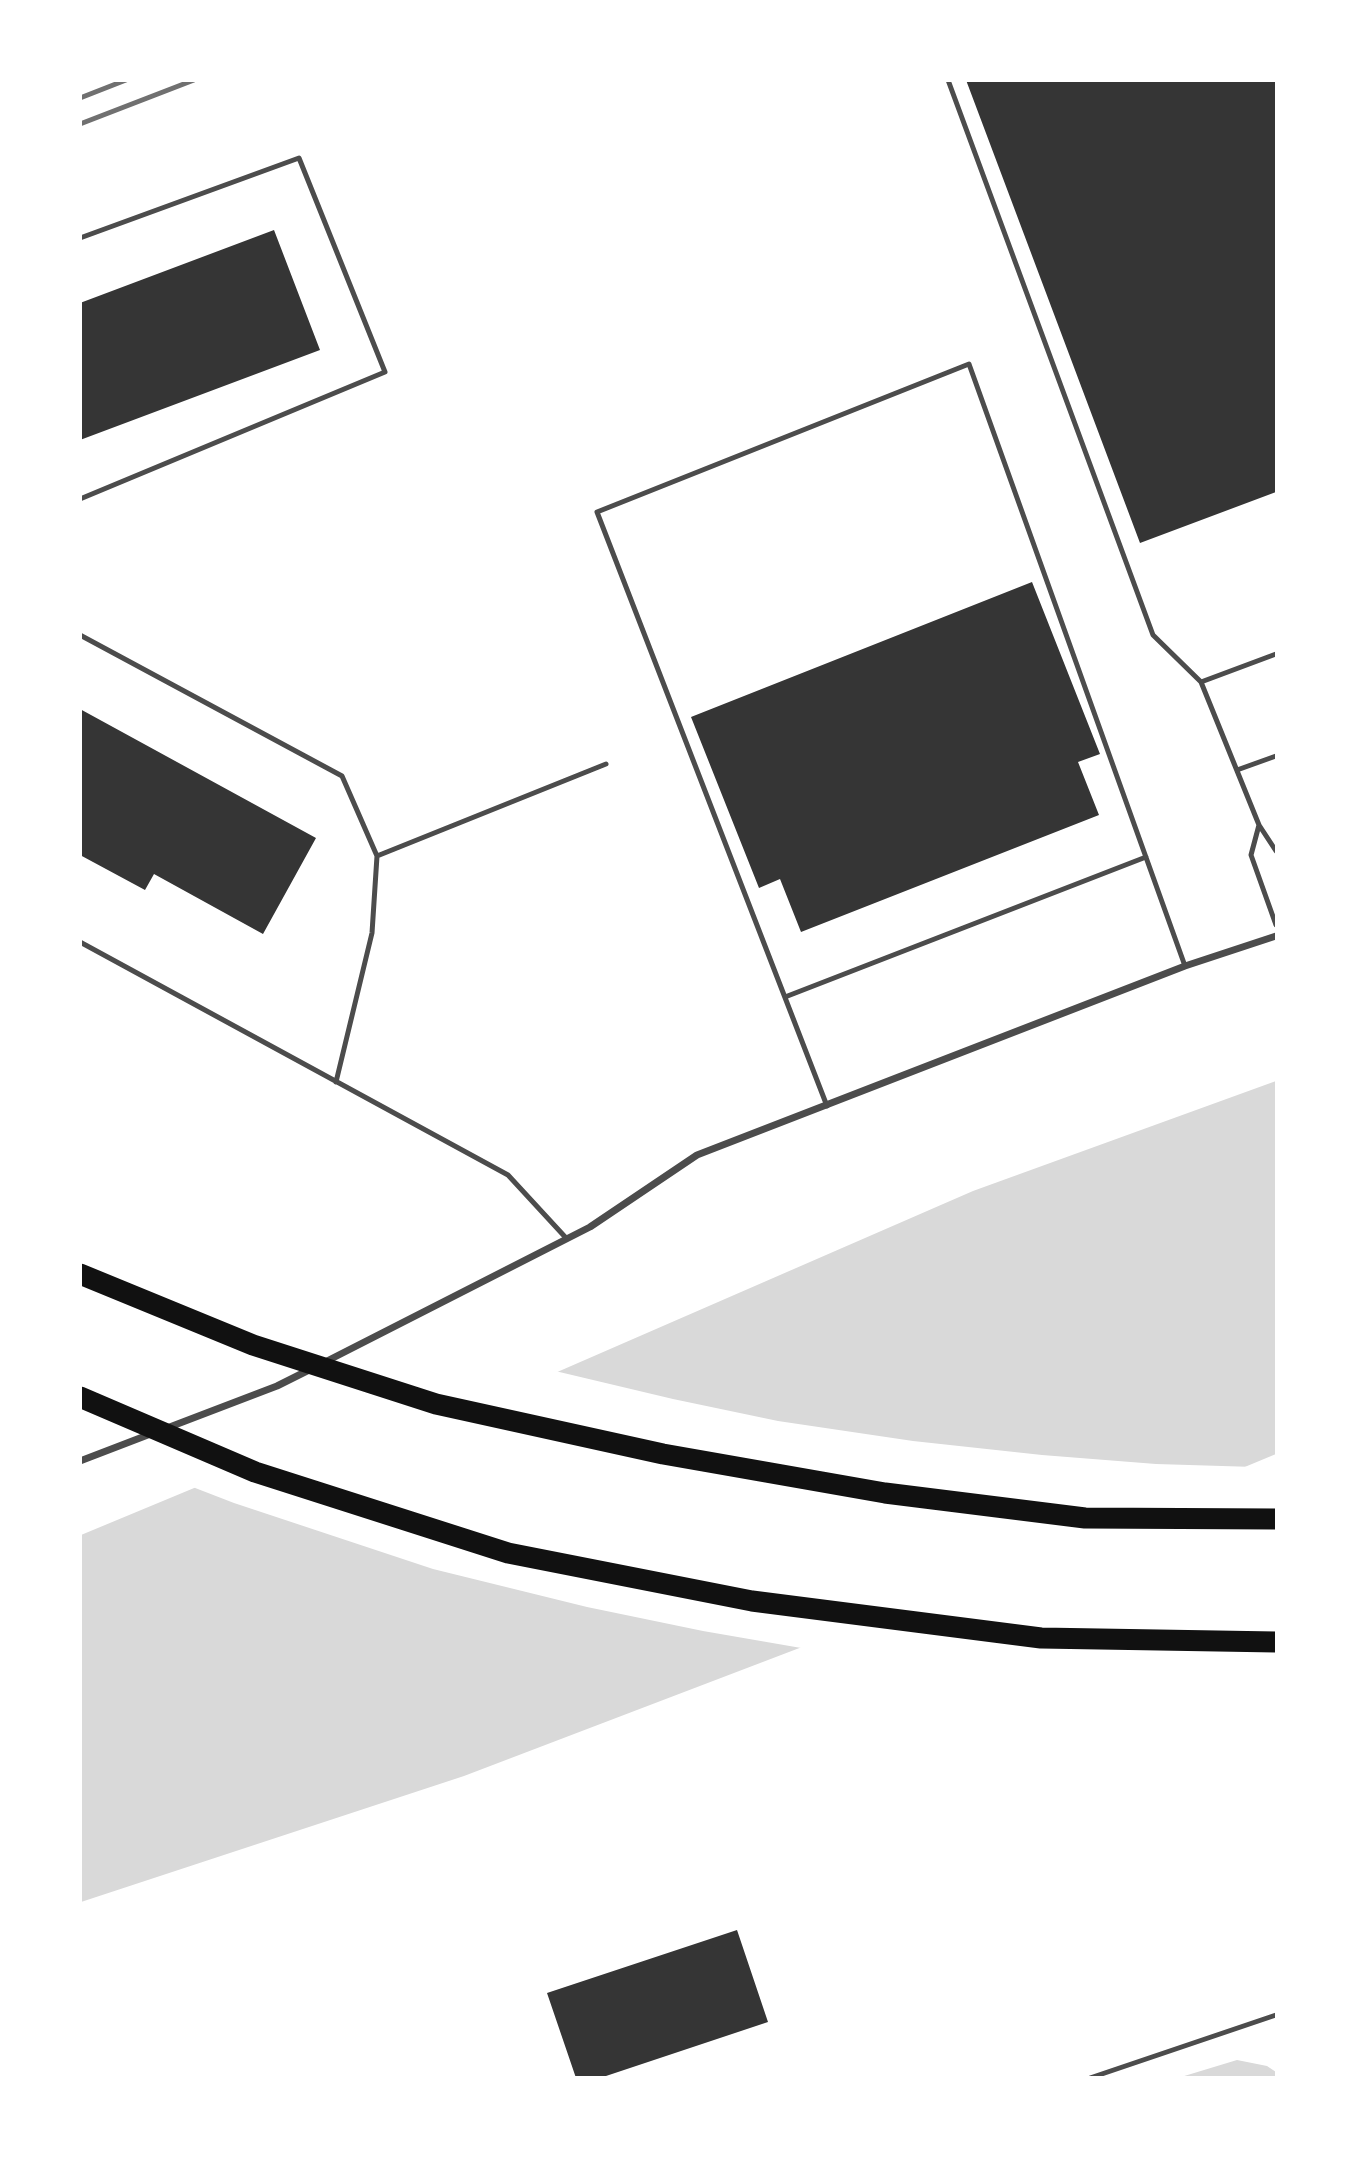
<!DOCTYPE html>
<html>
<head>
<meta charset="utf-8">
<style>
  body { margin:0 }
  #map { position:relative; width:1357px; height:2158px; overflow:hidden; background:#fff; font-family:Inter,sans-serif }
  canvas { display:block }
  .frame { position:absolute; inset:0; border:82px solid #fff; pointer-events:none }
</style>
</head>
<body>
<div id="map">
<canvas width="1357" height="2158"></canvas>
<div class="frame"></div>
</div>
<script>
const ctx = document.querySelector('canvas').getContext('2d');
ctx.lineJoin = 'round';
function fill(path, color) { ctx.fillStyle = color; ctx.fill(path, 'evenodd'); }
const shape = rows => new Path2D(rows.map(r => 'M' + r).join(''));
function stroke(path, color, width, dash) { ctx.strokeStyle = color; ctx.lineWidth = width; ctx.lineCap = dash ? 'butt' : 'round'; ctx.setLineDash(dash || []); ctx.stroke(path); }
fill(shape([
  [1276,1081,1276,1454,920,1602,464,1776,81,1902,81,1535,223,1476,555,1373,973,1191],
  [1237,2060,1267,2066,1276,2072,1276,2077,1181,2077]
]), '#d9d9d9');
fill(shape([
  [551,1370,673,1399,778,1421,913,1441,1042,1455,1156,1464,1255,1467,921,1605,807,1649,703,1631,587,1607,433,1569,234,1503,190,1486,221,1473]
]), '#fff');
fill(shape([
  [966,80,1276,80,1276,492,1140,543],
  [274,230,320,350,80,440,80,303],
  [1032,582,1100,754,1078,762,1099,815,801,932,780,879,759,888,691,717],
  [80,709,316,838,263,934,154,874,145,890,80,855],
  [737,1930,768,2022,600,2078,576,2078,547,1993]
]), '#353535');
stroke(shape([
  [948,80,1153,635,1201,682,1259,825],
  [80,238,299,158,385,372,80,499],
  [80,635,342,776,377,856,372,933,336,1082],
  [1201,682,1276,654],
  [1237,770,1276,756],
  [1276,851,1259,825,1251,855,1276,925],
  [377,856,606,764],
  [80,942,508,1175,567,1239],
  [785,997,1146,857],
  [827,1106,597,512,969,364,1185,966],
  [1090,2078,1276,2015]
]), '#4c4c4c', 5);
stroke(shape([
  [325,1362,590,1227,697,1155,1185,966,1276,936],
  [167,1428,277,1386,311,1369],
  [80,1461,153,1433]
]), '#4c4c4c', 7);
stroke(shape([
  [80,1274,253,1345,436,1404,663,1454,885,1493,1085,1518,1276,1519],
  [80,1397,255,1472,508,1553,752,1601,1041,1638,1276,1642]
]), '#111', 21);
stroke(shape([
  [80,98,126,80],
  [80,124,194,80]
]), '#707070', 5);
</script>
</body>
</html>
